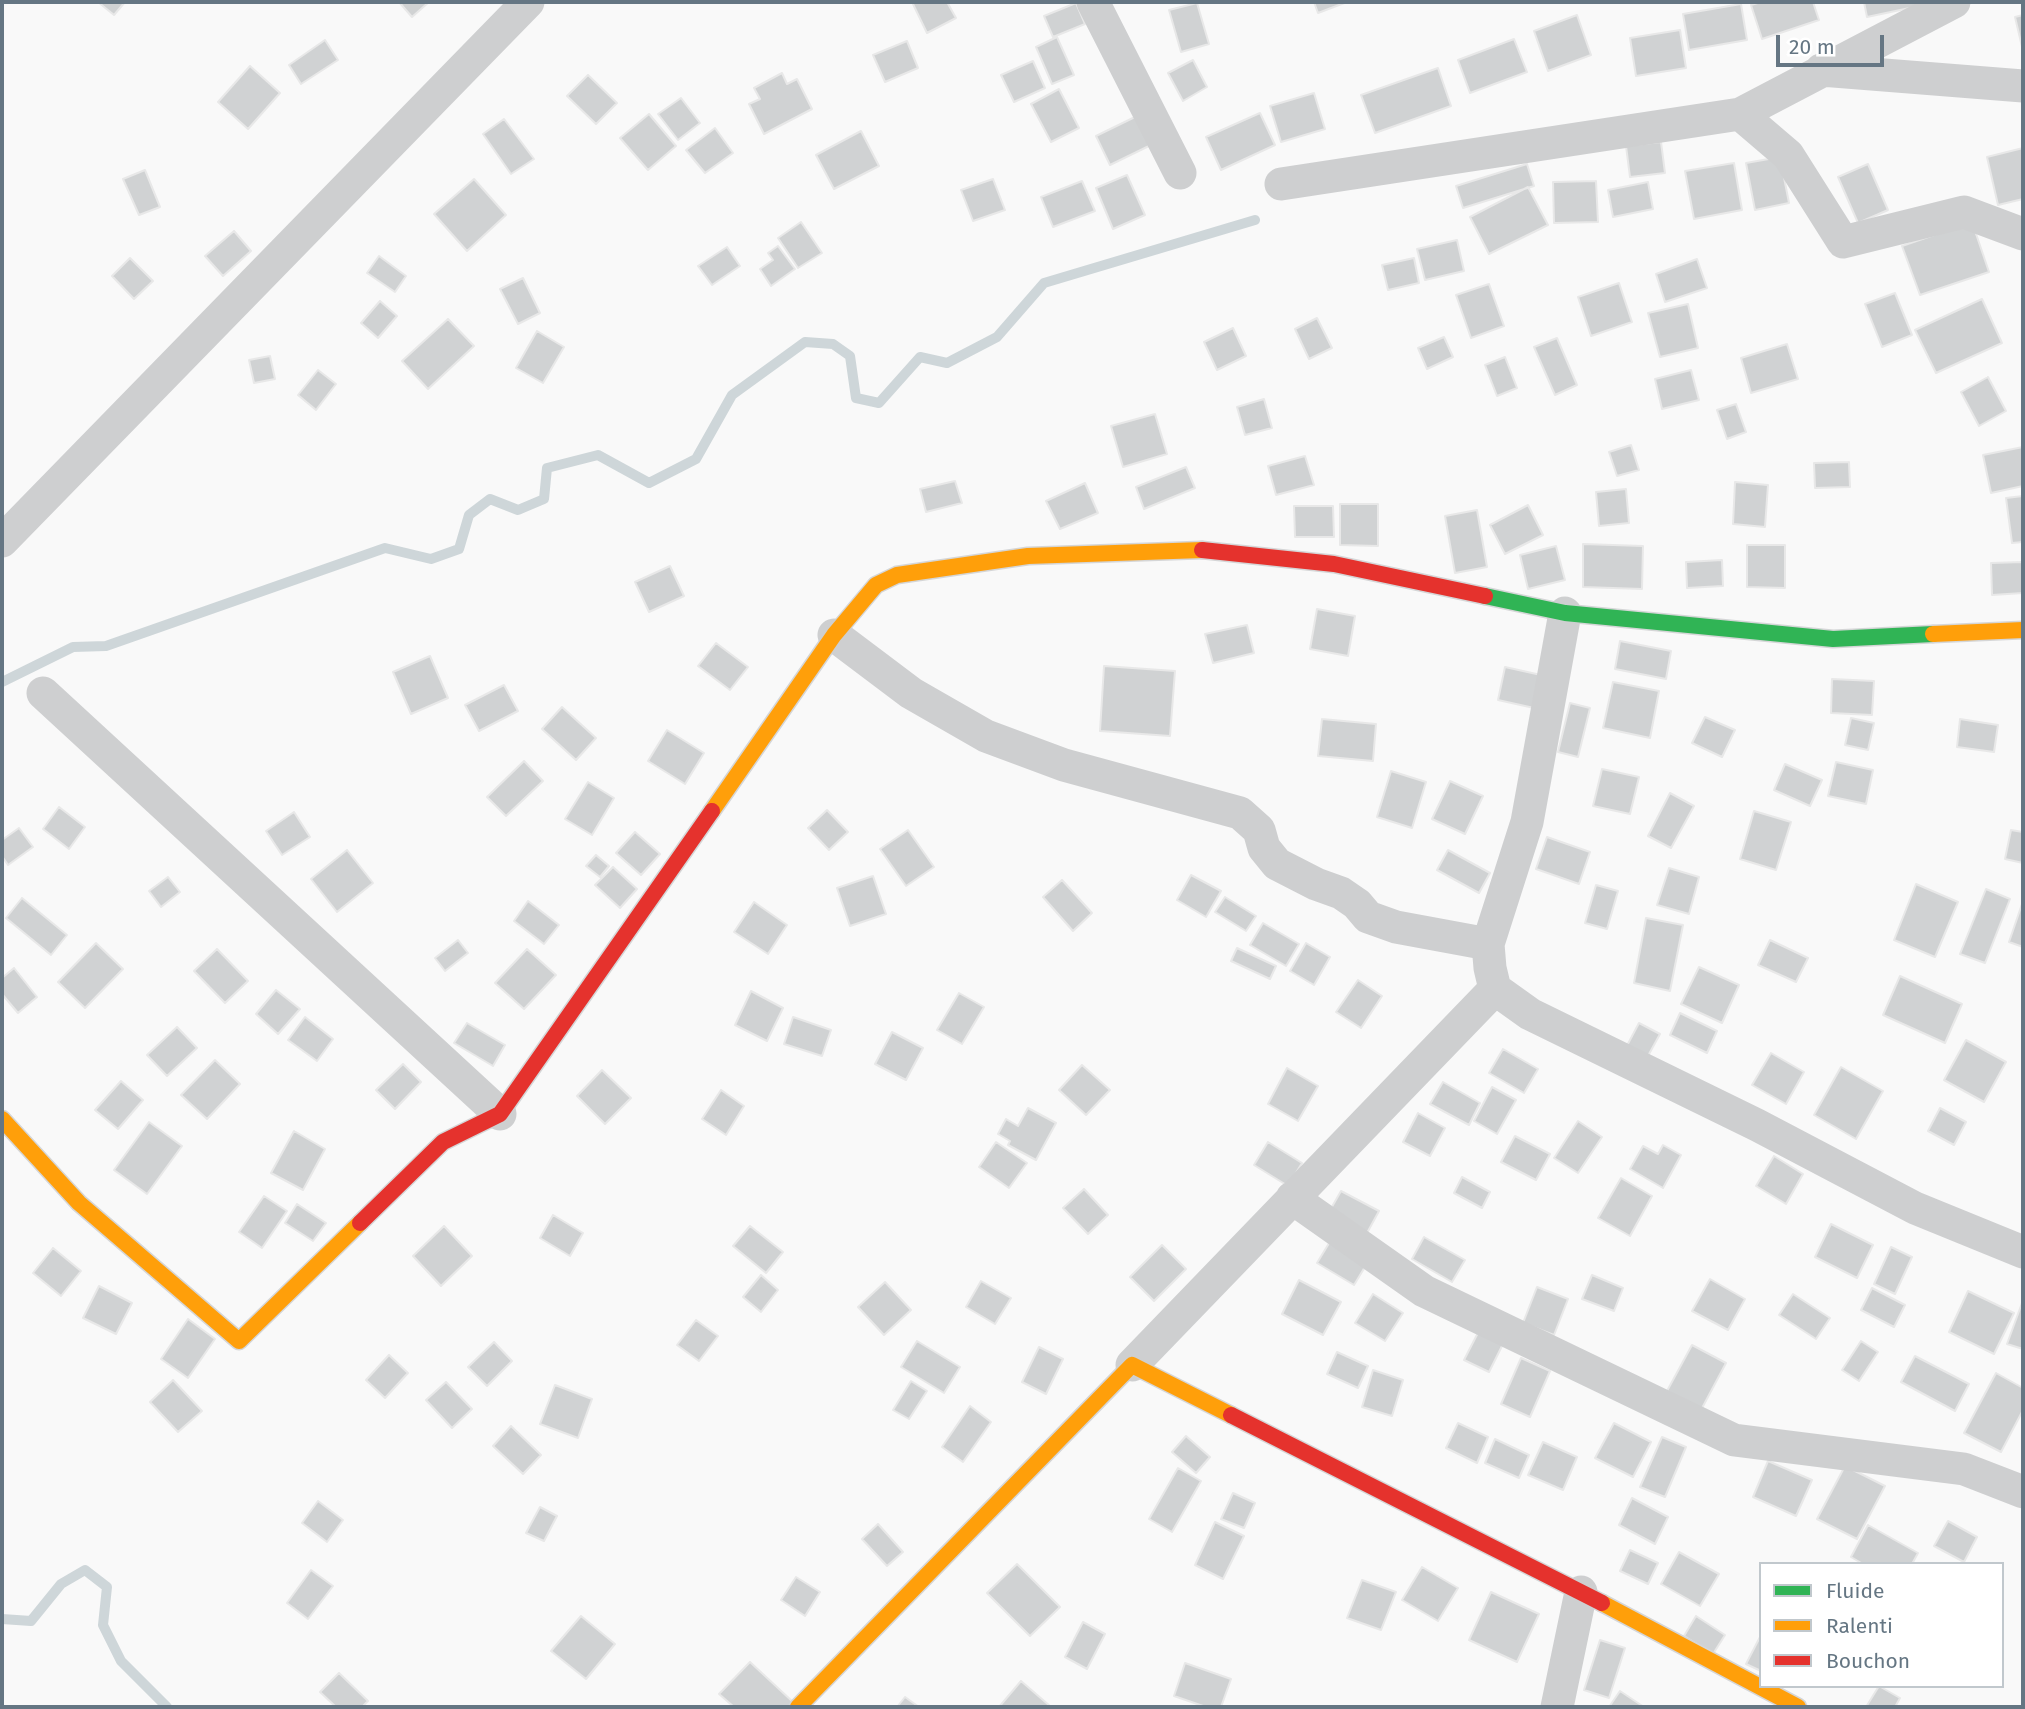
<!DOCTYPE html>
<html>
<head>
<meta charset="utf-8">
<style>
  body { margin:0 }
  #map { position:relative; width:2025px; height:1709px; overflow:hidden; background:#f9f9f9; font-family:"Fira Sans",sans-serif }
  canvas { display:block }
  .frame { position:absolute; inset:0; border:4px solid #657683; pointer-events:none }
  .legend { position:absolute; left:1759px; top:1562px; width:245px; height:126px; box-sizing:border-box; background:#fff; border:2px solid #c1c8cd; margin:0; padding:9px 12px; list-style:none; font-size:21px; color:#657683 }
  .legend li { display:flex; align-items:center; gap:14px; height:35px }
  .legend b { width:35px; border:2px solid #c1c8cd }
  .scale { position:absolute; left:1776px; top:35px; width:108px; height:32px; box-sizing:border-box; border:4px solid #657683; border-top:0; padding-left:9px; font-size:21px; line-height:24px; white-space:nowrap; color:#657683; -webkit-text-stroke:5px #fff; paint-order:stroke }
</style>
</head>
<body>
<div id="map">
<canvas width="2025" height="1709"></canvas>
<div class="frame"></div>
<ul class="legend">
<li><b style="height:9px;background:#30b455"></b>Fluide</li>
<li><b style="height:9px;background:#ff9f0a"></b>Ralenti</li>
<li><b style="height:9px;background:#e5322d"></b>Bouchon</li>
</ul>
<div class="scale">20 m</div>
</div>
<script>
const ctx = document.querySelector('canvas').getContext('2d');
ctx.lineJoin = 'round';
const shape = rows => new Path2D(rows.map(r => 'M' + r).join(''));
function stroke(path, color, width, dash) { ctx.strokeStyle = color; ctx.lineWidth = width; ctx.lineCap = dash ? 'butt' : 'round'; ctx.setLineDash(dash || []); ctx.stroke(path); }
function fill(path, color) { ctx.fillStyle = color; ctx.fill(path, 'evenodd'); }
stroke(shape([
  [2,682,73,647,106,646,385,548,431,559,459,549,469,515,490,499,518,510,544,499,547,468,598,455,649,483,696,459,732,395,805,342,833,344,850,356,856,398,879,403,920,357,947,363,997,337,1044,283,1255,220],
  [2,1619,31,1621,61,1584,85,1570,107,1587,103,1625,121,1661,167,1707]
]), '#ced6d9', 10);
const building = shape([
  [98,2,125,2,114,15,98,2],
  [399,2,429,2,412,17,399,2],
  [912,2,947,2,956,18,927,33,912,2],
  [1314,2,1347,2,1318,13,1314,2],
  [1761,2,1813,2,1819,20,1762,39,1751,5,1761,2],
  [1864,2,1938,2,1867,17,1864,2],
  [1076,3,1085,24,1053,37,1044,16,1076,3],
  [1197,3,1209,44,1181,52,1169,10,1197,3],
  [1741,4,1747,40,1689,50,1683,14,1741,4],
  [1577,15,1591,55,1548,71,1534,31,1577,15],
  [2023,15,2023,51,2015,17,2023,15],
  [1680,30,1686,68,1636,76,1630,38,1680,30],
  [1057,37,1074,75,1052,84,1036,47,1057,37],
  [1514,39,1527,72,1470,93,1458,60,1514,39],
  [325,40,338,60,301,84,289,65,325,40],
  [907,41,918,68,885,82,873,55,907,41],
  [1193,60,1207,87,1183,101,1168,73,1193,60],
  [1033,61,1045,88,1014,102,1001,75,1033,61],
  [250,66,280,93,248,129,218,102,250,66],
  [1438,68,1451,106,1375,133,1361,95,1438,68],
  [782,73,787,84,797,79,812,109,764,134,749,104,760,99,754,88,782,73],
  [588,75,617,103,596,124,567,96,588,75],
  [1059,89,1079,128,1051,142,1031,104,1059,89],
  [1314,93,1325,129,1281,142,1270,106,1314,93],
  [681,98,700,123,678,140,658,114,681,98],
  [1260,113,1275,145,1221,170,1206,137,1260,113],
  [649,114,676,146,648,170,620,138,649,114],
  [1139,115,1153,144,1110,165,1096,136,1139,115],
  [504,119,534,159,511,174,483,134,504,119],
  [715,128,733,153,705,173,686,150,715,128],
  [861,131,879,166,834,189,816,155,861,131],
  [1661,142,1665,173,1630,177,1626,146,1661,142],
  [2023,148,2023,199,1998,205,1987,157,2023,148],
  [1780,157,1789,203,1755,210,1746,163,1780,157],
  [1734,163,1742,210,1694,219,1685,171,1734,163],
  [1527,164,1534,186,1463,208,1456,186,1527,164],
  [1868,164,1888,210,1858,223,1838,177,1868,164],
  [145,170,160,207,139,215,123,179,145,170],
  [1127,175,1145,215,1113,229,1096,188,1127,175],
  [474,179,506,215,467,251,434,214,474,179],
  [993,179,1005,210,973,221,961,190,993,179],
  [1082,181,1095,211,1053,227,1041,197,1082,181],
  [1596,181,1598,222,1554,223,1553,182,1596,181],
  [1648,182,1653,209,1613,217,1608,190,1648,182],
  [1528,187,1548,225,1489,254,1470,217,1528,187],
  [801,222,822,253,798,268,778,238,801,222],
  [1972,222,1989,272,1920,295,1902,246,1972,222],
  [234,231,251,251,223,276,205,256,234,231],
  [1457,240,1464,271,1425,280,1417,249,1457,240],
  [778,246,795,269,771,286,760,269,773,260,768,253,778,246],
  [727,247,740,266,712,285,698,266,727,247],
  [379,256,406,276,395,292,367,273,379,256],
  [130,258,153,281,134,299,112,276,130,258],
  [1414,258,1419,283,1388,290,1382,265,1414,258],
  [1697,259,1707,288,1665,302,1656,274,1697,259],
  [523,278,540,313,518,324,500,289,523,278],
  [1619,283,1632,322,1591,336,1578,297,1619,283],
  [1489,284,1504,326,1471,338,1456,295,1489,284],
  [1895,293,1912,335,1882,347,1865,304,1895,293],
  [1982,299,2002,343,1936,373,1915,330,1982,299],
  [380,301,397,316,378,338,361,323,380,301],
  [1688,304,1698,348,1660,357,1648,313,1688,304],
  [1317,318,1332,348,1309,359,1295,329,1317,318],
  [448,319,474,346,428,389,402,361,448,319],
  [1233,328,1246,356,1217,370,1204,342,1233,328],
  [537,331,564,347,543,383,516,368,537,331],
  [1444,337,1453,357,1427,369,1418,348,1444,337],
  [1557,338,1577,385,1555,395,1534,347,1557,338],
  [1787,344,1798,379,1751,393,1741,358,1787,344],
  [270,356,275,379,254,383,249,360,270,356],
  [1505,357,1517,388,1497,396,1485,365,1505,357],
  [318,370,336,384,316,410,298,395,318,370],
  [1691,370,1699,400,1662,409,1655,379,1691,370],
  [1988,377,2006,411,1979,426,1961,392,1988,377],
  [1264,399,1272,428,1245,435,1237,407,1264,399],
  [1736,404,1746,432,1727,439,1717,410,1736,404],
  [1155,414,1167,454,1123,467,1111,426,1155,414],
  [1631,445,1639,470,1617,476,1609,452,1631,445],
  [2023,447,2023,486,1991,493,1983,455,2023,447],
  [1305,456,1314,485,1276,495,1268,466,1305,456],
  [1849,462,1850,487,1815,488,1814,463,1849,462],
  [1186,467,1195,488,1144,509,1136,487,1186,467],
  [955,481,962,503,926,512,920,489,955,481],
  [1735,482,1768,485,1765,527,1733,524,1735,482],
  [1085,483,1098,513,1060,529,1046,501,1085,483],
  [1626,489,1629,523,1599,526,1596,492,1626,489],
  [2023,496,2023,542,2012,543,2006,498,2023,496],
  [1340,504,1378,504,1378,546,1340,545,1340,504],
  [1528,505,1543,535,1505,554,1490,525,1528,505],
  [1294,506,1333,506,1334,537,1295,537,1294,506],
  [1477,510,1487,567,1455,573,1445,516,1477,510],
  [1583,544,1643,546,1642,589,1583,587,1583,544],
  [1747,545,1785,545,1785,588,1747,587,1747,545],
  [1556,546,1565,580,1528,589,1520,555,1556,546],
  [1722,560,1723,586,1687,588,1686,562,1722,560],
  [2023,562,2023,593,1992,595,1991,563,2023,562],
  [670,566,684,596,649,612,635,582,670,566],
  [1317,609,1355,616,1348,656,1310,649,1317,609],
  [1247,625,1254,653,1213,663,1205,634,1247,625],
  [1620,641,1671,651,1666,679,1615,669,1620,641],
  [716,643,748,667,730,690,698,666,716,643],
  [430,656,448,698,411,714,393,672,430,656],
  [1104,666,1175,671,1170,736,1100,731,1104,666],
  [1505,667,1541,675,1534,708,1498,700,1505,667],
  [1832,679,1874,681,1872,715,1831,713,1832,679],
  [1613,682,1659,691,1650,738,1603,728,1613,682],
  [504,685,518,711,479,731,465,705,504,685],
  [1570,703,1590,708,1578,757,1558,752,1570,703],
  [562,707,596,738,576,760,542,729,562,707],
  [1705,717,1735,730,1722,757,1692,743,1705,717],
  [1851,718,1874,723,1868,750,1845,745,1851,718],
  [1322,719,1376,724,1373,761,1318,756,1322,719],
  [1960,719,1998,725,1994,752,1957,747,1960,719],
  [667,730,704,753,685,784,648,761,667,730],
  [524,761,543,781,506,816,487,797,524,761],
  [1836,762,1873,770,1866,804,1828,796,1836,762],
  [1785,764,1822,780,1810,806,1774,790,1785,764],
  [1602,769,1639,777,1630,814,1593,806,1602,769],
  [1391,771,1426,782,1412,828,1377,817,1391,771],
  [1450,781,1483,796,1465,834,1432,819,1450,781],
  [588,782,614,798,592,835,565,819,588,782],
  [1670,793,1694,806,1671,848,1648,836,1670,793],
  [59,807,85,827,69,849,43,829,59,807],
  [827,810,848,832,829,850,808,828,827,810],
  [1754,811,1791,822,1776,870,1740,859,1754,811],
  [294,812,310,837,282,855,266,831,294,812],
  [19,828,33,847,8,865,2,856,2,840,19,828],
  [908,830,934,867,906,886,880,849,908,830],
  [2011,830,2023,832,2023,863,2005,859,2011,830],
  [635,832,660,854,641,875,616,853,635,832],
  [1547,837,1590,852,1579,884,1536,869,1547,837],
  [347,850,373,883,337,912,311,879,347,850],
  [1448,850,1490,873,1479,893,1437,870,1448,850],
  [596,855,609,866,600,877,586,866,596,855],
  [613,867,637,889,620,908,595,885,613,867],
  [1669,868,1699,877,1689,914,1657,905,1669,868],
  [1191,875,1221,891,1206,917,1177,900,1191,875],
  [873,876,886,914,850,926,837,888,873,876],
  [168,877,180,892,161,907,149,891,168,877],
  [1062,880,1092,913,1073,931,1043,897,1062,880],
  [1916,884,1958,902,1935,957,1894,940,1916,884],
  [1596,885,1618,891,1607,929,1585,923,1596,885],
  [1986,889,2010,899,1985,963,1960,954,1986,889],
  [1225,897,1256,916,1246,931,1215,912,1225,897],
  [22,898,67,935,51,955,6,918,22,898],
  [528,901,559,925,544,944,514,921,528,901],
  [754,902,787,925,768,954,734,932,754,902],
  [2022,904,2023,905,2023,947,2009,942,2022,904],
  [1646,918,1683,925,1670,991,1634,983,1646,918],
  [1263,923,1299,944,1286,966,1250,945,1263,923],
  [458,940,468,953,445,971,435,958,458,940],
  [1770,940,1808,958,1796,982,1758,965,1770,940],
  [96,943,123,969,85,1008,58,982,96,943],
  [1306,943,1330,957,1314,985,1290,971,1306,943],
  [1237,948,1276,966,1270,979,1231,961,1237,948],
  [217,949,248,981,225,1003,194,971,217,949],
  [527,949,556,975,524,1009,495,983,527,949],
  [1699,967,1739,985,1722,1023,1681,1004,1699,967],
  [14,968,37,997,18,1013,2,994,2,978,14,968],
  [1900,976,1962,1004,1945,1043,1883,1015,1900,976],
  [1358,980,1382,996,1361,1028,1336,1012,1358,980],
  [276,990,300,1009,278,1034,256,1014,276,990],
  [751,991,783,1008,767,1041,735,1025,751,991],
  [959,993,984,1007,962,1044,937,1030,959,993],
  [1680,1013,1717,1031,1707,1053,1670,1035,1680,1013],
  [305,1017,333,1039,317,1061,288,1040,305,1017],
  [793,1017,831,1030,822,1056,784,1044,793,1017],
  [467,1023,505,1045,493,1066,454,1043,467,1023],
  [1639,1023,1660,1034,1643,1065,1622,1055,1639,1023],
  [177,1027,197,1048,167,1076,147,1055,177,1027],
  [892,1032,923,1048,906,1080,875,1064,892,1032],
  [1966,1040,2006,1062,1984,1102,1944,1080,1966,1040],
  [1503,1049,1538,1069,1524,1093,1489,1073,1503,1049],
  [1771,1053,1804,1072,1786,1104,1752,1085,1771,1053],
  [215,1060,240,1084,207,1119,181,1095,215,1060],
  [403,1064,421,1082,395,1109,376,1090,403,1064],
  [1082,1065,1110,1090,1086,1115,1059,1090,1082,1065],
  [1841,1067,1883,1091,1856,1139,1814,1115,1841,1067],
  [1287,1068,1318,1086,1298,1121,1268,1104,1287,1068],
  [602,1070,631,1098,605,1124,577,1096,602,1070],
  [121,1081,143,1100,118,1129,95,1110,121,1081],
  [1443,1082,1480,1103,1469,1125,1430,1104,1443,1082],
  [1492,1087,1516,1100,1497,1134,1474,1121,1492,1087],
  [721,1090,744,1106,726,1135,702,1119,721,1090],
  [1028,1108,1056,1123,1036,1160,1008,1145,1010,1141,998,1134,1006,1119,1018,1126,1028,1108],
  [1940,1108,1966,1122,1954,1145,1928,1131,1940,1108],
  [1418,1113,1445,1128,1430,1156,1403,1142,1418,1113],
  [1578,1121,1602,1137,1578,1173,1554,1158,1578,1121],
  [149,1122,182,1146,147,1194,114,1170,149,1122],
  [294,1131,325,1149,303,1190,271,1173,294,1131],
  [1515,1136,1550,1154,1536,1180,1501,1162,1515,1136],
  [996,1142,1027,1163,1009,1188,979,1167,996,1142],
  [1268,1142,1302,1163,1288,1186,1254,1165,1268,1142],
  [1663,1145,1681,1155,1663,1188,1630,1169,1643,1146,1658,1154,1663,1145],
  [1774,1156,1803,1174,1786,1204,1756,1186,1774,1156],
  [1462,1177,1490,1192,1482,1208,1454,1193,1462,1177],
  [1621,1178,1652,1196,1630,1236,1598,1218,1621,1178],
  [1084,1189,1108,1215,1088,1234,1063,1208,1084,1189],
  [1341,1191,1379,1211,1367,1233,1329,1212,1341,1191],
  [264,1196,287,1211,262,1248,239,1232,264,1196],
  [297,1204,326,1223,313,1241,285,1223,297,1204],
  [553,1215,583,1233,570,1256,540,1238,553,1215],
  [1831,1224,1873,1245,1857,1278,1815,1257,1831,1224],
  [444,1226,472,1256,441,1286,413,1256,444,1226],
  [750,1226,783,1252,766,1273,733,1246,750,1226],
  [1334,1235,1371,1257,1354,1285,1317,1263,1334,1235],
  [1424,1237,1465,1260,1452,1282,1412,1259,1424,1237],
  [1162,1245,1186,1269,1154,1301,1130,1277,1162,1245],
  [1891,1247,1912,1257,1895,1294,1874,1284,1891,1247],
  [53,1248,81,1271,61,1296,33,1273,53,1248],
  [761,1275,778,1290,761,1312,743,1297,761,1275],
  [1592,1275,1623,1288,1614,1311,1582,1299,1592,1275],
  [1710,1279,1745,1299,1728,1330,1692,1311,1710,1279],
  [1299,1280,1341,1302,1323,1335,1282,1314,1299,1280],
  [981,1281,1011,1298,995,1324,966,1307,981,1281],
  [885,1282,911,1310,884,1335,858,1307,885,1282],
  [99,1286,132,1303,116,1334,83,1318,99,1286],
  [1537,1287,1568,1299,1554,1335,1523,1323,1537,1287],
  [1872,1288,1905,1305,1894,1327,1861,1310,1872,1288],
  [1968,1291,2014,1313,1994,1354,1949,1332,1968,1291],
  [1373,1294,1403,1313,1385,1341,1355,1323,1373,1294],
  [1793,1294,1830,1318,1816,1339,1779,1315,1793,1294],
  [2022,1303,2023,1303,2023,1349,2007,1344,2022,1303],
  [188,1319,215,1339,188,1378,161,1359,188,1319],
  [696,1320,718,1336,699,1361,677,1345,696,1320],
  [1482,1325,1506,1338,1489,1372,1464,1360,1482,1325],
  [917,1341,960,1367,944,1393,901,1367,917,1341],
  [1861,1341,1878,1352,1859,1381,1842,1370,1861,1341],
  [494,1342,512,1361,487,1386,468,1367,494,1342],
  [1692,1345,1726,1363,1701,1410,1667,1391,1692,1345],
  [1039,1347,1063,1359,1046,1394,1022,1382,1039,1347],
  [1337,1352,1368,1366,1358,1388,1327,1374,1337,1352],
  [389,1355,408,1373,385,1398,366,1380,389,1355],
  [1915,1356,1969,1384,1955,1411,1901,1382,1915,1356],
  [1521,1358,1550,1371,1530,1417,1501,1404,1521,1358],
  [1373,1370,1403,1380,1392,1416,1362,1407,1373,1370],
  [1996,1373,2023,1388,2023,1410,2001,1452,1964,1433,1996,1373],
  [173,1380,202,1411,178,1432,150,1402,173,1380],
  [911,1381,927,1391,909,1419,893,1410,911,1381],
  [446,1382,472,1409,452,1428,426,1400,446,1382],
  [555,1385,592,1399,578,1438,540,1424,555,1385],
  [970,1406,991,1422,963,1462,942,1447,970,1406],
  [1458,1423,1488,1437,1477,1463,1446,1448,1458,1423],
  [1614,1423,1651,1442,1633,1477,1595,1458,1614,1423],
  [511,1426,541,1455,523,1474,493,1446,511,1426],
  [1186,1436,1210,1457,1196,1473,1172,1452,1186,1436],
  [1662,1437,1686,1447,1665,1497,1640,1487,1662,1437],
  [1495,1439,1529,1455,1519,1478,1485,1463,1495,1439],
  [1543,1442,1577,1457,1563,1490,1528,1475,1543,1442],
  [1768,1461,1812,1480,1796,1516,1753,1497,1768,1461],
  [1845,1466,1885,1486,1857,1539,1817,1519,1845,1466],
  [1178,1468,1201,1481,1172,1532,1149,1519,1178,1468],
  [1233,1493,1255,1503,1244,1528,1221,1519,1233,1493],
  [1632,1498,1668,1517,1655,1544,1619,1525,1632,1498],
  [318,1501,343,1520,327,1542,302,1523,318,1501],
  [540,1507,557,1516,544,1541,526,1533,540,1507],
  [1948,1521,1977,1537,1964,1562,1934,1546,1948,1521],
  [1215,1522,1244,1536,1223,1579,1195,1565,1215,1522],
  [878,1524,903,1552,887,1566,862,1539,878,1524],
  [1868,1525,1918,1553,1912,1564,1863,1564,1851,1557,1868,1525],
  [1630,1550,1658,1563,1648,1584,1620,1571,1630,1550],
  [1679,1552,1719,1574,1700,1606,1661,1584,1679,1552],
  [1017,1564,1060,1607,1030,1636,987,1593,1017,1564],
  [1422,1567,1458,1588,1438,1621,1402,1600,1422,1567],
  [311,1570,333,1586,308,1619,287,1603,311,1570],
  [796,1577,820,1592,805,1616,781,1600,796,1577],
  [1362,1580,1396,1592,1381,1630,1347,1618,1362,1580],
  [1491,1592,1539,1614,1517,1662,1469,1640,1491,1592],
  [581,1616,615,1644,586,1679,551,1651,581,1616],
  [1696,1616,1725,1635,1713,1654,1684,1636,1696,1616],
  [1083,1622,1105,1634,1087,1669,1065,1657,1083,1622],
  [1761,1635,1761,1671,1746,1664,1761,1635],
  [1600,1640,1625,1648,1609,1698,1584,1690,1600,1640],
  [750,1662,793,1702,788,1707,734,1707,719,1694,750,1662],
  [1185,1663,1231,1679,1221,1707,1206,1707,1174,1696,1185,1663],
  [339,1673,368,1701,362,1707,336,1707,320,1692,339,1673],
  [1021,1681,1050,1706,1049,1707,999,1707,1021,1681],
  [1879,1686,1900,1698,1895,1707,1866,1707,1879,1686],
  [1620,1691,1644,1707,1609,1707,1620,1691],
  [905,1697,919,1707,897,1707,905,1697]
]);
fill(building, '#d0d2d3');
stroke(building, '#e8e8e8', 2);
const fast = shape([
  [1485,596,1565,613,1833,639,1933,634]
]);
const slow = shape([
  [1933,634,2023,630],
  [712,811,834,635,876,585,897,575,1028,556,1202,550],
  [2,1119,79,1203,239,1341,360,1223],
  [1602,1603,1798,1707],
  [798,1707,1132,1365,1231,1415]
]);
const jam = shape([
  [1202,550,1334,564,1485,596],
  [360,1223,443,1142,500,1114,712,811],
  [1231,1415,1602,1603]
]);
stroke(fast, '#d5d6d7', 19);
stroke(slow, '#d5d6d7', 19);
stroke(jam, '#d5d6d7', 19);
stroke(shape([
  [1093,2,1180,173],
  [1821,70,2023,86],
  [1740,114,1788,155,1843,242,1964,212,2023,234],
  [1281,184,1740,114,1954,2],
  [2,541,528,2],
  [1565,613,1527,822,1488,944,1490,968,1495,989,1530,1014,1757,1125,1915,1208,2023,1252],
  [834,635,911,693,986,736,1064,765,1240,813,1259,830,1264,848,1277,864,1316,884,1341,893,1357,904,1368,917,1396,927,1488,944],
  [43,693,500,1114],
  [1292,1198,1424,1291,1734,1440,1964,1469,2023,1492],
  [1132,1365,1495,989],
  [1557,1707,1581,1592]
]), '#cecfd0', 33);
stroke(fast, '#30b455', 16);
stroke(slow, '#ff9f0a', 16);
stroke(jam, '#e5322d', 16);
</script>
</body>
</html>
